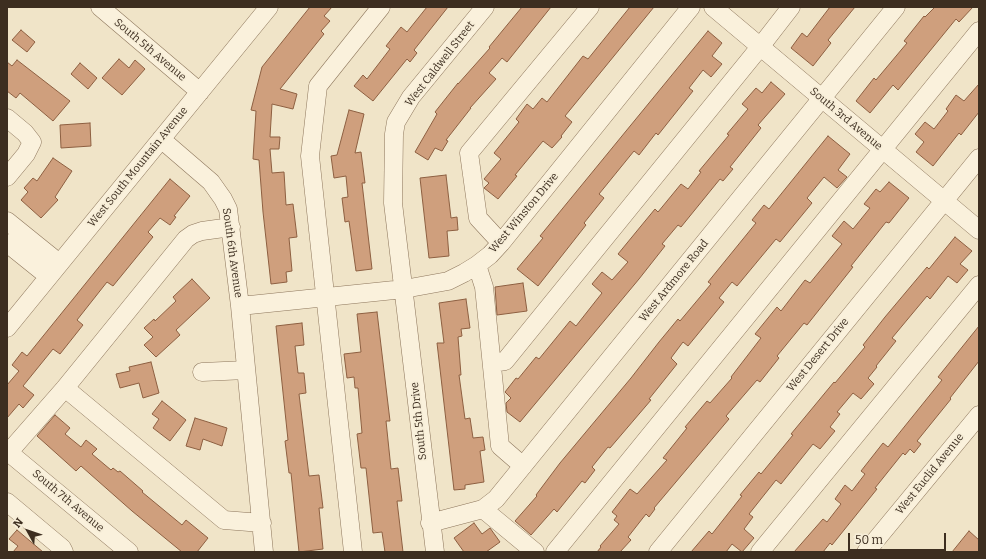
<!DOCTYPE html>
<html>
<head>
<meta charset="utf-8">
<style>
  body { margin:0 }
  #map { position:relative; width:986px; height:559px; overflow:hidden; background:#f0e4c8; font-family:Bitter,serif }
  canvas { display:block }
  .frame { position:absolute; inset:0; border:8px solid #3d2e20; pointer-events:none }
  .north { position:absolute; left:8px; top:511px; width:40px; height:40px; -webkit-text-stroke:3px #f7eed8; paint-order:stroke; rotate:310deg; font-size:11px; font-weight:700; line-height:16px; text-align:center; color:#3d2e20 }
  .north::after { content:''; display:block; margin:auto; width:14px; height:18px; background:#3d2e20; clip-path:polygon(50% 0,100% 100%,50% 72%,0 100%) }
  .scale { position:absolute; left:848px; top:533px; width:98px; height:18px; box-sizing:border-box; border:2px solid #3d2e20; border-top:0; padding-left:5px; font-size:12px; line-height:14px; white-space:nowrap; color:#3d2e20; -webkit-text-stroke:3px #f7eed8; paint-order:stroke }
</style>
</head>
<body>
<div id="map">
<canvas width="986" height="559"></canvas>
<div class="frame"></div>
<div class="north">N</div>
<div class="scale">50 m</div>
</div>
<script>
const ctx = document.querySelector('canvas').getContext('2d');
ctx.lineJoin = 'round';
function fill(path, color) { ctx.fillStyle = color; ctx.fill(path, 'evenodd'); }
const shape = rows => new Path2D(rows.map(r => 'M' + r).join(''));
function stroke(path, color, width, dash) { ctx.strokeStyle = color; ctx.lineWidth = width; ctx.lineCap = dash ? 'butt' : 'round'; ctx.setLineDash(dash || []); ctx.stroke(path); }
function label(font, color, halo, rows, align = 'center') {
  ctx.font = font + ' Bitter,serif'; ctx.lineWidth = 3.5; ctx.setLineDash([]); ctx.textBaseline = 'middle'; ctx.strokeStyle = halo; ctx.fillStyle = color; for (const [text, x, y, turn = 0] of rows) {
    ctx.save(); ctx.translate(x, y); ctx.rotate((+turn || 0) * Math.PI / 180); ctx.textAlign = isNaN(turn) ? turn : align; if (halo) ctx.strokeText(text, 0, 0); ctx.fillText(text, 0, 0); ctx.restore();
  }
}
const building = shape([
  [310,7,332,7,324,16,330,21,321,31,324,34,280,89,297,94,293,109,272,104,270,137,280,137,279,149,270,149,272,173,284,172,286,205,293,204,297,237,289,238,292,271,286,272,287,282,271,284,263,212,259,160,253,159,256,111,251,110,262,67,310,7],
  [427,7,448,7,414,50,417,53,410,62,407,59,373,101,354,86,363,75,367,79,390,49,386,46,401,27,407,32,427,7],
  [522,7,551,7,507,62,502,58,489,73,496,79,470,108,471,108,446,140,448,141,442,151,435,148,428,160,415,152,437,114,435,112,458,83,458,84,490,48,489,47,522,7],
  [630,7,654,7,565,116,572,122,561,136,562,137,552,148,543,141,515,175,517,176,498,199,484,188,489,183,484,179,501,159,494,153,519,122,516,119,527,104,533,109,542,98,547,102,583,56,588,59,630,7],
  [830,7,855,7,828,40,831,43,813,66,791,48,802,33,807,37,830,7],
  [935,7,973,7,959,22,956,19,898,90,893,85,870,113,856,101,874,78,876,80,907,43,904,41,924,16,925,17,935,7],
  [21,30,35,42,27,52,12,40,21,30],
  [708,31,722,43,712,56,722,64,711,77,703,70,689,88,693,91,658,135,656,133,639,155,634,151,599,194,604,198,584,223,586,225,538,286,517,269,543,238,540,236,708,31],
  [119,59,129,68,135,60,145,69,122,95,102,78,119,59],
  [17,60,70,101,53,121,20,93,16,98,7,91,7,62,12,66,17,60],
  [80,63,97,78,88,89,71,74,80,63],
  [771,82,785,94,758,125,761,128,730,167,733,169,723,181,720,179,681,227,678,225,662,244,665,246,639,279,520,422,507,412,506,403,511,398,505,392,516,378,518,379,536,357,539,359,570,321,576,326,602,293,592,284,602,272,612,280,628,262,618,254,641,226,655,209,658,212,681,184,688,189,701,172,699,171,729,135,727,134,748,109,742,104,756,88,762,93,771,82],
  [979,84,979,112,961,135,959,133,933,166,916,152,924,142,915,134,925,122,934,129,948,111,946,109,956,95,964,101,979,84],
  [349,110,364,114,355,153,361,152,365,183,362,183,372,269,356,271,349,221,345,222,342,198,348,197,346,176,334,178,331,156,337,155,349,110],
  [90,123,91,146,61,148,60,125,90,123],
  [828,136,850,154,838,170,847,177,837,188,824,177,807,198,812,203,780,242,776,239,737,286,732,282,719,298,724,302,688,346,683,342,671,358,677,364,649,399,651,400,610,448,608,447,592,467,595,470,585,483,582,481,557,512,554,509,531,535,515,521,537,496,536,495,560,463,631,378,659,342,678,319,680,321,711,284,708,282,756,223,752,220,764,205,769,209,828,136],
  [53,158,72,171,55,197,58,200,41,218,21,200,28,192,24,188,33,178,37,181,53,158],
  [446,175,451,218,457,217,458,230,447,231,449,256,429,258,420,178,446,175],
  [170,179,190,196,174,216,176,217,170,225,160,218,148,232,153,237,113,286,107,282,77,320,83,325,60,354,53,349,23,386,34,395,23,408,19,404,7,418,7,385,19,371,12,365,22,352,27,356,170,179],
  [889,182,909,198,889,223,886,222,851,266,853,267,807,325,804,323,777,356,779,358,760,382,757,380,726,416,729,419,654,508,655,509,649,517,646,514,628,537,631,540,620,552,597,552,601,547,600,546,619,524,614,520,617,516,612,512,630,489,637,494,667,460,663,458,687,428,685,427,707,401,710,403,732,378,731,377,761,338,755,334,777,307,781,311,805,280,810,283,842,244,832,236,844,221,853,229,870,208,864,204,876,189,880,192,889,182],
  [955,237,972,251,960,264,968,270,957,283,948,276,930,299,927,296,892,338,896,341,876,366,877,367,868,378,874,384,861,399,853,393,837,412,840,414,830,427,835,431,820,449,813,444,781,484,776,480,749,514,753,517,744,529,754,538,742,552,732,544,726,552,691,552,709,531,712,534,742,496,740,495,759,472,761,474,793,435,791,434,834,382,835,383,865,347,863,345,885,317,927,267,929,269,955,237],
  [192,279,210,298,176,330,180,335,156,357,144,345,153,337,144,328,154,319,155,321,176,301,173,297,192,279],
  [523,283,527,311,497,315,495,287,523,283],
  [466,299,470,328,461,329,462,336,458,337,461,375,459,375,465,419,470,418,473,438,483,437,485,450,480,451,484,482,465,485,465,489,454,490,437,343,444,343,439,303,466,299],
  [377,312,390,421,386,421,391,469,398,468,402,501,397,501,403,552,385,552,382,532,373,533,366,468,361,468,357,434,362,433,358,388,355,388,354,377,347,378,344,354,361,352,357,314,377,312],
  [302,323,304,345,295,346,298,373,304,373,306,393,299,394,309,476,319,475,323,508,319,508,323,549,299,552,291,473,289,473,285,441,288,440,276,326,302,323],
  [979,326,979,361,950,398,951,399,917,441,921,444,914,453,910,449,905,455,903,453,875,488,877,489,832,545,830,543,823,552,794,552,823,519,827,522,841,504,835,499,845,485,852,491,865,474,861,471,883,443,888,447,942,380,938,377,979,326],
  [151,362,159,393,143,398,139,383,120,388,116,374,130,371,129,367,151,362],
  [162,401,186,420,170,441,153,428,159,419,152,414,162,401],
  [55,415,70,428,65,434,81,447,86,440,97,449,92,454,111,470,113,468,118,472,120,471,143,491,142,492,182,525,186,520,208,538,197,552,182,552,132,511,81,466,76,471,37,436,55,415],
  [195,418,227,428,222,446,203,439,200,450,186,446,195,418],
  [474,523,482,534,490,528,500,542,486,552,464,552,454,538,474,523],
  [17,530,43,552,13,552,18,546,9,539,17,530],
  [969,531,979,540,979,552,952,552,969,531]
]);
fill(building, '#cf9f7d');
stroke(building, '#8d5f41', 1);
const minor = shape([
  [100,7,200,92],
  [713,7,979,230],
  [7,118,25,133,32,142,26,154,7,177],
  [161,139,211,182,223,199,228,209,240,306,264,552],
  [7,221,59,263],
  [7,243,48,276],
  [501,243,478,218,469,153,590,7],
  [477,265,484,287,500,446,523,466],
  [240,306,404,289,448,281,464,273,477,265,490,255,501,243,691,7],
  [7,328,269,7],
  [492,363,505,361,760,47,791,7],
  [202,372,246,370],
  [65,388,224,520,262,523],
  [7,451,129,552],
  [9,452,65,388,186,239,193,234,202,231,231,227],
  [7,502,62,548,64,552],
  [483,509,535,552],
  [430,523,483,509,496,499,896,7],
  [353,552,310,156,318,86,381,7],
  [435,552,393,203,394,134,396,122,411,97,485,7],
  [555,552,979,31],
  [658,552,979,158],
  [760,552,979,285],
  [866,552,979,415]
]);
stroke(minor, '#8d765c', 19);
stroke(minor, '#faf1dc', 18);
label('11px', '#3d2e20', '#f7eed8', [
  ["South 5th Avenue",150,50,40],
  ["West Caldwell Street",440,64,-52],
  ["South 3rd Avenue",846,119,40],
  ["West South Mountain Avenue",138,167,-51],
  ["West Winston Drive",524,213,-50],
  ["South 6th Avenue",232,253,82],
  ["West Ardmore Road",674,281,-51],
  ["West Desert Drive",818,355,-51],
  ["South 5th Drive",419,421,-96],
  ["West Euclid Avenue",930,474,-51],
  ["South 7th Avenue",68,501,40]
]);
</script>
</body>
</html>
